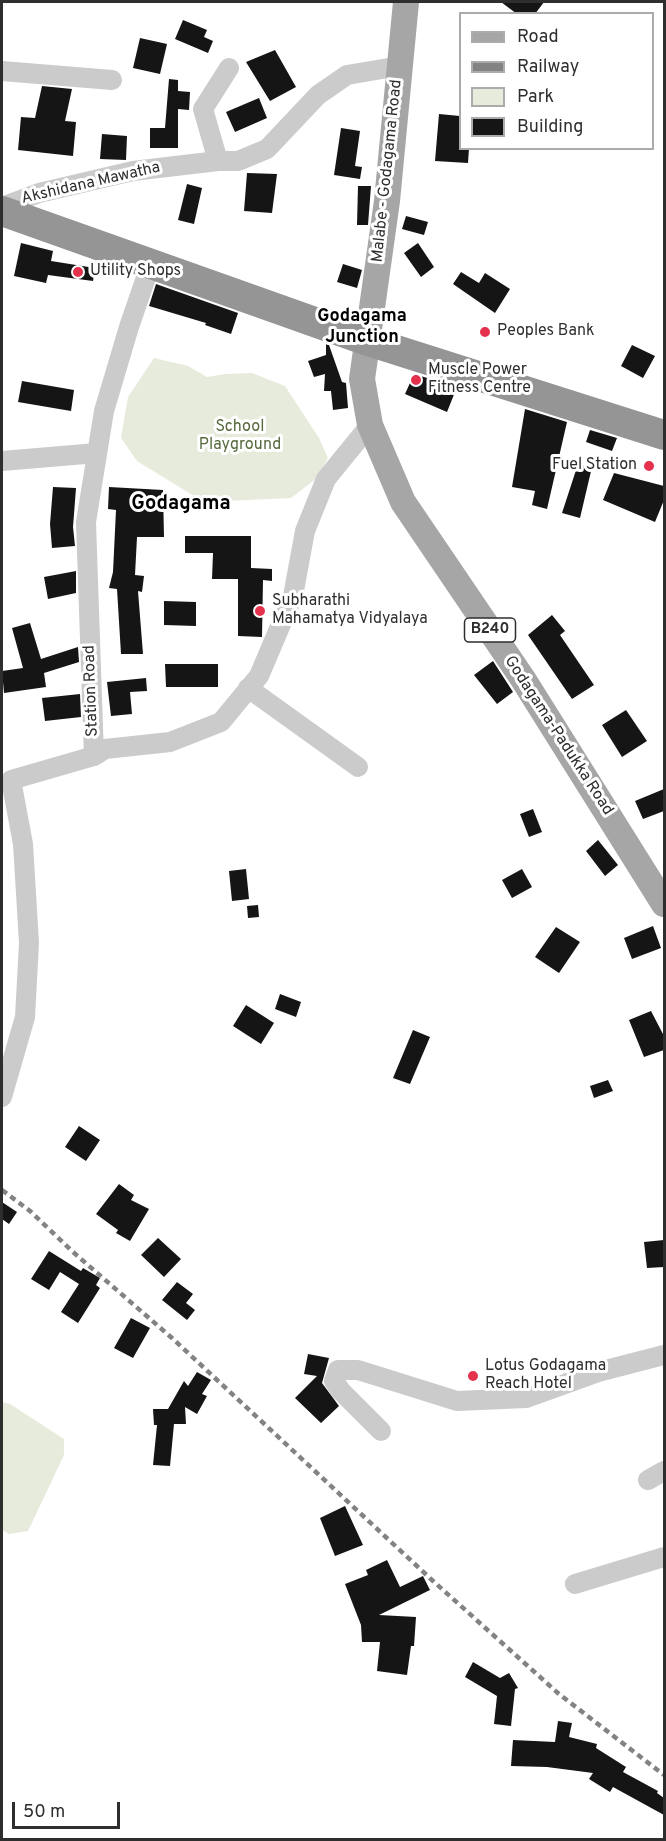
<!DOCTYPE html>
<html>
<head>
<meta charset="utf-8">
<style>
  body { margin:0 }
  #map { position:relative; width:666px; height:1841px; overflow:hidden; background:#fff; font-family:Overpass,sans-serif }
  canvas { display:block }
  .frame { position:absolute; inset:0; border:3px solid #2e2e2e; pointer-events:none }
  .legend { position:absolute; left:459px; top:12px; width:195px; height:138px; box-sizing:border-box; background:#fff; border:2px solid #ababab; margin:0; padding:8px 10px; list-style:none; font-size:18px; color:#2e2e2e }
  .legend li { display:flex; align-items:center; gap:12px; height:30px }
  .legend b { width:30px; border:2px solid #ababab }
  .scale { position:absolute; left:12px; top:1802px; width:108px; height:27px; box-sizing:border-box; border:3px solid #2e2e2e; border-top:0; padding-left:8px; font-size:18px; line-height:21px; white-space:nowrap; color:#2e2e2e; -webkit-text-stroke:4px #fff; paint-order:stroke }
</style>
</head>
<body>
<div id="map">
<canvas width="666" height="1841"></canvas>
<div class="frame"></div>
<ul class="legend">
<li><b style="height:8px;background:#a6a6a6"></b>Road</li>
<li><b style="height:8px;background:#838383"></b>Railway</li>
<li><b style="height:16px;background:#e6ebdc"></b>Park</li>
<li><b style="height:16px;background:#151515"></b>Building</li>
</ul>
<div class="scale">50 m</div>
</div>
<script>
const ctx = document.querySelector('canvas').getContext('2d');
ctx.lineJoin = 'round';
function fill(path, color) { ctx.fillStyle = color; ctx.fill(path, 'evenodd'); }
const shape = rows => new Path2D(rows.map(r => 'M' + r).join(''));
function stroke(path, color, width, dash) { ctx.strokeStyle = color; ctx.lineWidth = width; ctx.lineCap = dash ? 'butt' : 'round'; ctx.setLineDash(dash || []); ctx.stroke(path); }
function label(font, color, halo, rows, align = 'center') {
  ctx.font = font + ' Overpass,sans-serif'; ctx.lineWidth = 6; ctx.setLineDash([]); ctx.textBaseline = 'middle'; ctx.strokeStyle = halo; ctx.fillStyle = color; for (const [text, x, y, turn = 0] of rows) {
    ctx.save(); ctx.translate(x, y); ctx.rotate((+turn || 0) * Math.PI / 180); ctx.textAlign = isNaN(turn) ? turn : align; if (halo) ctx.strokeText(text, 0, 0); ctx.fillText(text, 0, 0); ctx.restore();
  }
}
fill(shape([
  [154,358,188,366,207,377,225,374,252,373,285,386,319,438,328,458,317,478,291,498,225,501,194,496,137,461,121,438,128,397],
  [2,1402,10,1404,64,1439,64,1455,28,1531,9,1534,2,1530]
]), '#e6ebdc');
fill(shape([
  [501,2,544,2,535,14,517,14],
  [183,20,207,30,204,37,213,41,208,53,175,39],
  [140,38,167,44,160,74,133,68],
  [275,50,296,87,270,101,246,62],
  [169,79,178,80,178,91,190,92,189,110,178,109,178,148,150,148,150,128,165,128],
  [42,86,72,89,65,121,76,122,73,156,18,150,21,117,35,118],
  [259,98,267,118,235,132,226,112],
  [439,114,460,116,460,148,469,148,468,163,435,161],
  [341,128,360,131,355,166,362,167,360,179,334,175],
  [102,134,127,136,126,160,100,159],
  [247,173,277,174,272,213,244,211],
  [187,184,202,188,194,224,178,220],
  [358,186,371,186,368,225,357,225],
  [406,216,428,222,424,235,402,229],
  [21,243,53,251,51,261,95,268,93,281,48,275,46,283,14,276],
  [418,243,434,267,421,277,404,253],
  [343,264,362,270,357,288,337,282],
  [461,272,479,283,485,273,510,289,495,313,453,284],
  [156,284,238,313,231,334,205,325,206,323,149,306],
  [326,344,329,345,342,382,346,383,348,408,333,410,331,391,324,391,325,374,314,377,308,361,326,355],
  [632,345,655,356,643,378,621,366],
  [414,374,457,387,447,412,405,394],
  [22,381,74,390,71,411,18,402],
  [525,409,567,422,547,509,532,505,535,491,512,487],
  [590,430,617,438,612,451,586,442],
  [578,464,592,467,580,518,562,513],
  [614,473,664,486,664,500,655,522,603,500],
  [53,487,76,488,73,527,75,546,52,548,50,524],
  [109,487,163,490,164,537,137,537,135,575,144,576,142,592,138,591,143,654,121,654,117,589,109,588,113,572,116,510,108,509],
  [185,536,251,536,251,568,272,569,272,581,263,580,262,637,238,636,238,579,212,579,213,553,185,553],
  [76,571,76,593,48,599,44,577],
  [164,601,196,602,196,626,164,625],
  [552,615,565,631,560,635,594,685,572,699,528,635],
  [30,623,41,659,78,647,79,662,44,673,46,687,4,693,2,671,23,668,12,628],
  [493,661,513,692,497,704,474,675],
  [165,664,218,664,218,687,166,687],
  [146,678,147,691,130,692,132,714,111,716,107,682],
  [80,694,81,717,45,721,42,698],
  [626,710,647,741,622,757,602,725],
  [664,789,664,811,643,819,635,801],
  [533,809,542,832,529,837,520,814],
  [598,840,618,865,605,876,586,851],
  [246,869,249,899,232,901,229,871],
  [522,869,532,887,512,898,502,880],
  [258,905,259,917,248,918,247,906],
  [653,926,661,948,632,959,624,938],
  [556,927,580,942,559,973,535,957],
  [280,994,301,1002,296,1017,275,1009],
  [246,1005,274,1023,261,1044,233,1026],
  [651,1011,664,1036,664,1050,644,1057,629,1020],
  [413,1030,430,1037,410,1084,393,1078],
  [608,1080,613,1091,594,1098,590,1086],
  [79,1126,100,1140,86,1161,65,1147],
  [119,1184,134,1195,131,1200,149,1209,130,1241,116,1233,118,1230,96,1214],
  [2,1202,17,1212,9,1224,2,1219],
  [158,1238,181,1259,164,1277,141,1255],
  [664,1240,664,1267,647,1268,644,1242],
  [49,1251,81,1271,83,1268,100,1278,96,1285,100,1288,78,1323,61,1312,79,1284,60,1272,49,1290,31,1279],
  [177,1282,193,1294,186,1303,195,1310,187,1320,162,1300],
  [131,1318,150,1328,133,1358,114,1348],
  [308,1354,329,1358,322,1383,339,1406,321,1423,295,1398,317,1376,304,1374],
  [197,1372,211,1380,202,1394,207,1396,197,1414,185,1407,186,1424,174,1424,170,1466,153,1465,157,1425,154,1425,153,1409,168,1409,184,1381,188,1386],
  [345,1506,363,1545,335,1556,320,1518],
  [387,1560,400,1587,423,1576,430,1590,379,1615,416,1617,414,1646,411,1646,407,1675,377,1671,380,1642,362,1642,361,1625,345,1584,368,1575,366,1570],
  [473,1662,500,1678,509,1673,518,1688,515,1689,511,1726,494,1724,497,1696,465,1677],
  [558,1721,572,1723,569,1737,597,1744,596,1748,626,1767,623,1772,658,1791,657,1793,664,1798,664,1815,613,1787,610,1792,589,1779,593,1773,547,1767,511,1766,513,1740,555,1742]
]), '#151515');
stroke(shape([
  [2,71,112,80],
  [218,161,203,109,229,68],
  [2,207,39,193,133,171,218,161,238,161,267,149,318,95,347,75,400,66],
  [2,461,97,453],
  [248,688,358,767],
  [94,756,105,749,170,742,221,722,259,676,293,596,305,531,326,479,370,425],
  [2,1097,25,1017,29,943,23,844,11,780,94,756,86,522,104,411,129,327,151,263],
  [381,1431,341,1391,334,1381,338,1370,358,1370,457,1401,526,1398,598,1372,664,1355],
  [648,1480,664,1471],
  [575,1584,664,1557]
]), '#cbcbcb', 20);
stroke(shape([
  [406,2,387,201,362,379,370,425,403,502,523,679,664,904]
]), '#a6a6a6', 26);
stroke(shape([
  [2,211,368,341,664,435]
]), '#959595', 30);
stroke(shape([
  [2,1190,30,1211,73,1252,172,1338,433,1581,559,1694,664,1775]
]), '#838383', 4.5, [6, 4.5]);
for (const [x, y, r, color] of [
  [78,272,6,"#e4314e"],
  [485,332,6,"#e4314e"],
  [416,380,6,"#e4314e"],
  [649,466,6,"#e4314e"],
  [260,611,6,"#e4314e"],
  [473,1376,6,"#e4314e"]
]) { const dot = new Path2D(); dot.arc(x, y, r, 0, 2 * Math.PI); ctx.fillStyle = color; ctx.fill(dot); stroke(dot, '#fff', 2); }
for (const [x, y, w] of [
  [490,630,51]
]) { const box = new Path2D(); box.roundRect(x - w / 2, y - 12, w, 24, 4.5); ctx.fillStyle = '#fff'; ctx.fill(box); stroke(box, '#2e2e2e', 1.5); }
label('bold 15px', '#2e2e2e', null, [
  ["B240",490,630]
]);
label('16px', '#2e2e2e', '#fff', [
  ["Malabe - Godagama Road",388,171,-84],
  ["Akshidana Mawatha",91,184,-13],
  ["Station Road",92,691,-92],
  ["Godagama-Padukka Road",558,736,57]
]);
label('16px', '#2e2e2e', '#fff', [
  ["Utility Shops",90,272],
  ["Peoples Bank",497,332],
  ["Muscle Power",428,371],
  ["Fitness Centre",428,389],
  ["Fuel Station",637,466,"right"],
  ["Subharathi",272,602],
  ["Mahamatya Vidyalaya",272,620],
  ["Lotus Godagama",485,1367],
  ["Reach Hotel",485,1385]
], 'left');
label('16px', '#556a3c', '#fff', [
  ["School",240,428],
  ["Playground",240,446]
]);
label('bold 18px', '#000', '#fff', [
  ["Godagama",362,317],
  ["Junction",362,338]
]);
label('bold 20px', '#000', '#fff', [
  ["Godagama",181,505]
]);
</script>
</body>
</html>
